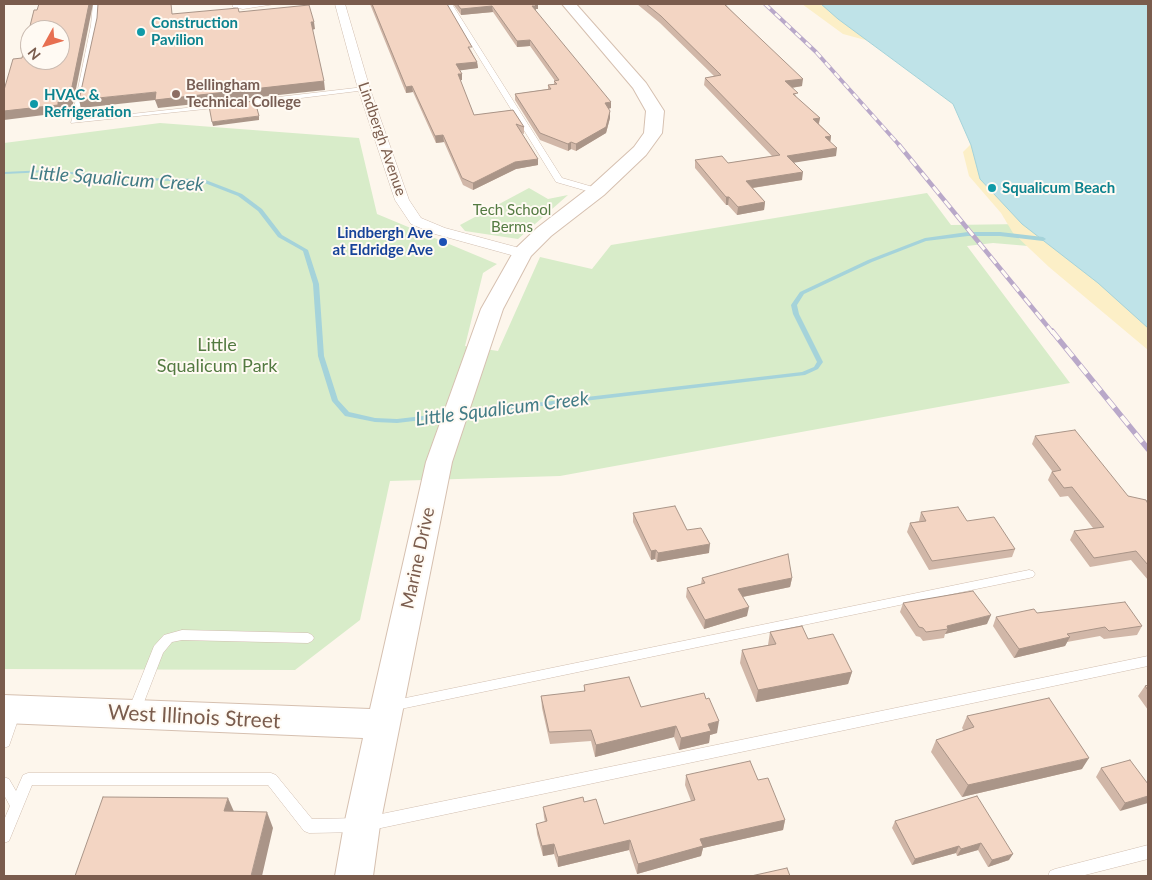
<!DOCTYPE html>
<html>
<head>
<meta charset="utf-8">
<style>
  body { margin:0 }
  #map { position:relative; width:1152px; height:880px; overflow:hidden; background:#fdf6ec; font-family:Lato,sans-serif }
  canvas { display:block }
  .frame { position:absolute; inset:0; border:5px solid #7a5c4d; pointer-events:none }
  .north { position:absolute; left:20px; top:20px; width:50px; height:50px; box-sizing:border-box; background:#fffaf3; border:1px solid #cabbb1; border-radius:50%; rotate:231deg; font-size:14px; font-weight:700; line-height:20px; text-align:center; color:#7a5c4d }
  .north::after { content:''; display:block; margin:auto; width:18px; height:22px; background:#e76f51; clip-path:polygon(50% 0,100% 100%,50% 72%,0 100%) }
</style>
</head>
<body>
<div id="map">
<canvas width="1152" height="880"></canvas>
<div class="frame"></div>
<div class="north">N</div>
</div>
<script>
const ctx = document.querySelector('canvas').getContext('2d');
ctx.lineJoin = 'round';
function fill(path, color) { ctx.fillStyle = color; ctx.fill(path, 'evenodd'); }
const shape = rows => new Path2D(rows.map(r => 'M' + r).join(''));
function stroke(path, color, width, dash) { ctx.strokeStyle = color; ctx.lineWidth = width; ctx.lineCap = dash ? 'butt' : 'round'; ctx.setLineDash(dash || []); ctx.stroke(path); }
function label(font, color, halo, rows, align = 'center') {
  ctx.font = font + ' Lato,sans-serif'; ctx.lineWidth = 4; ctx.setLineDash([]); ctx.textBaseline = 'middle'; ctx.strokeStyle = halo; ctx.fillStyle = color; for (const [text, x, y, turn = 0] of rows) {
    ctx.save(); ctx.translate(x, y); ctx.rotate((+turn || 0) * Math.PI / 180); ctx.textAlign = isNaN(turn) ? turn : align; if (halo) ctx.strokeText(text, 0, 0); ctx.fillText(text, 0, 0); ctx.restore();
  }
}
fill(shape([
  [160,123,359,138,377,214,497,264,483,273,465,346,498,351,540,257,592,269,611,245,927,193,951,225,1022,224,1040,247,993,243,967,246,1070,383,560,476,390,481,360,620,295,670,4,669,4,143],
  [529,188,548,199,568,195,518,239,465,231,460,225]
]), '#d8ecc9');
fill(shape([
  [802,4,828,4,967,106,1148,314,1148,350,1049,267,1013,233,1001,213,969,176,963,152,971,144,953,104,869,41,843,34]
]), '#fcefc7');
const water = shape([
  [821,4,1148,4,1148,328,1098,283,1022,224,980,179,971,145,953,104,838,19,821,4]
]);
fill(water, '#bfe3e8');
stroke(water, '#a5d3da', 1);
fill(shape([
  [47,170,140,178,203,179,242,194,262,209,282,235,308,250,319,284,324,356,338,400,349,412,375,418,397,419,802,372,814,367,817,362,793,314,791,305,800,292,868,260,925,238,968,232,1000,232,1043,237,1046,239,1043,241,1000,236,968,236,926,241,872,262,804,294,797,305,799,314,823,362,818,369,805,375,397,423,375,422,345,416,332,401,318,356,313,284,303,251,278,237,258,211,238,196,202,182,140,180,47,172,4,174,4,172,47,170]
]), '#a5d3da');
const lane = shape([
  [93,4,99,4,97,25,77,120,222,104,224,105,224,107,71,123,91,25,93,4],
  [232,4,243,5,275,4,243,9,233,7,232,4],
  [446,4,452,4,562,178,600,189,600,193,594,193,556,182,446,4],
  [364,87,366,88,366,90,244,105,241,103,244,101,364,87],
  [1029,570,1033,571,1035,574,1033,577,1029,578,391,711,386,710,385,706,386,702,391,701,1029,570],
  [182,630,308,633,312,635,314,638,312,641,308,643,182,640,172,642,163,653,139,715,134,717,129,715,128,711,154,646,164,635,182,630],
  [1148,656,1148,666,362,832,309,833,304,831,268,785,32,785,9,841,4,843,4,820,10,806,4,795,4,777,9,779,16,791,23,775,28,773,271,773,276,775,312,819,362,818,1148,656],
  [15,705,20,707,21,711,9,746,4,748,4,724,10,707,15,705],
  [1148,845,1148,859,1081,876,1048,876,1050,871,1055,869,1148,845]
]);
const street = shape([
  [335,4,345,4,370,89,409,200,421,218,445,228,527,250,530,253,527,256,522,258,435,234,411,224,395,200,358,89,335,4]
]);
const secondary = shape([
  [562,4,576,4,646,83,664,111,662,133,646,155,604,195,551,236,531,256,503,309,452,462,380,825,373,876,335,876,344,825,363,738,4,723,4,695,370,709,426,462,481,309,515,249,537,228,590,187,634,147,644,133,646,111,633,88,562,4]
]);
stroke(lane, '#d1beb0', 1);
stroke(street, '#d1beb0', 1);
stroke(secondary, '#d6c0b0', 2);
fill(lane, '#fff');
fill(street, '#fff');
fill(secondary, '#fff');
const railFar2 = shape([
  [765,4,816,52,900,146]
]);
const railFar1 = shape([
  [899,145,1053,333]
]);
const rail = shape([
  [1052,331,1148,449]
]);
stroke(railFar2, '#b9a8c9', 4);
stroke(railFar1, '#b9a8c9', 4.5);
stroke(rail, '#b9a8c9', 5.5);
stroke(railFar2, '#fffaf3', 2.5, [7]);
stroke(railFar1, '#fffaf3', 3, [9]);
stroke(rail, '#fffaf3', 4, [11]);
fill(shape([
  [370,4,447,4,477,62,478,68,459,70,462,74,462,80,460,80,474,115,513,110,524,127,524,134,521,133,538,159,538,165,516,169,473,190,463,185,444,142,436,143,413,92,406,93],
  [453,4,538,4,538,9,536,9,536,11,611,108,609,109,610,118,606,133,576,151,571,149,568,151,540,140,515,100,515,94,548,89,548,85,554,84,554,81,555,81,530,46,517,47,493,12,461,15],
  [637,4,737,4,726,5,802,86,792,88,797,98,820,118,819,124,831,136,830,142,836,156,794,162,802,180,753,188,765,202,764,210,737,215,728,205,726,205,695,168,695,160,728,163,772,156,704,85,705,78,714,76,660,23],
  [1035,436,1128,496,1148,504,1148,580,1131,560,1090,567,1070,540,1074,531,1093,528,1068,496,1060,497,1048,480,1052,471,1032,444],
  [921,512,967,521,1015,549,1012,557,929,570,907,532,910,523,919,521],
  [633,513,687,530,709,553,657,562,655,559,651,560,633,522],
  [702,578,792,578,790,587,743,597,747,616,704,629,686,597,687,588,701,584],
  [903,603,987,624,945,634,944,638,923,641,920,637,916,636,900,612],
  [1037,613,1142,626,1137,635,1104,639,1100,636,1067,642,1065,646,1014,658,993,626,996,617],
  [770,632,808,639,852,672,848,684,756,702,740,663,742,650,768,645],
  [584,685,641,707,717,733,710,735,709,743,679,750,674,737,595,757,591,741,550,744,542,708,541,696,584,692],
  [1148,685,1148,710,1138,696,1145,686],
  [967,716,1082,769,962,797,931,752,936,740,964,731,962,728],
  [1101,768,1148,784,1120,811,1096,777],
  [686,775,758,780,785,820,783,830,703,848,701,856,637,874,629,850,558,867,554,854,543,856,537,834,536,824,545,822,544,817,543,807,584,802,604,824,691,801,685,785],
  [977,796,1009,860,988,867,978,850,957,856,956,853,912,865,892,828,895,821]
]), '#d1b7a8');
fill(shape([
  [89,4,93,4,72,109,61,110,60,113,4,120,4,111],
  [534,4,538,4,538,9,536,9,536,12,532,6],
  [719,4,737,4,719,6],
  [492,6,493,12,461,15,461,9],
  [311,22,314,22,315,29,312,30],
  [530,40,530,46,517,47,517,41],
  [477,62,478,68,456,71,456,64],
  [458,74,462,74,462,80,458,81],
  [803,79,802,86,784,89,785,81],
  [324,81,325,90,158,108,155,100,81,108,79,100,156,92],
  [412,86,413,92,406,93,406,87],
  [611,102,611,108,604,109,605,103],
  [610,111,610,118,606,133,576,151,576,144],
  [259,116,259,120,213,126,212,122],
  [820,118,818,126,813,119],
  [443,135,444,142,436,143,435,136],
  [831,136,830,144,825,137],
  [571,142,571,149,568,151,568,144],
  [837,148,836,156,786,164,787,156],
  [538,159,538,165,516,169,473,190,473,183,515,162],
  [803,172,802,180,745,189,746,181],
  [726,197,729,197,728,205,726,205],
  [765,202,764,210,737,215,738,207],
  [710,544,709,553,657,562,658,553],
  [656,550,655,559,651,560,651,551],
  [792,578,790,587,737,598,738,589],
  [749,607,747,616,704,629,705,620],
  [991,615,987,624,945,634,948,629,947,626],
  [1070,637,1065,646,1014,658,1019,649],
  [852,672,848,684,756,702,758,690],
  [719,721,717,733,710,735,709,743,679,750,681,738,708,724],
  [676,726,674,737,595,757,596,745],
  [1089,758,1082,769,962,797,968,785],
  [1148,796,1148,803,1120,811,1125,803],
  [228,798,235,814,224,811],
  [267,812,273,828,262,876,251,876],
  [785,820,783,830,703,848,701,856,637,874,638,864,700,839],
  [630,840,629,850,558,867,558,857],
  [981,843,978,850,957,856,961,849],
  [554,844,554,854,543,856,542,846],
  [959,846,956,853,912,865,915,859],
  [1013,854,1009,860,988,867,992,860]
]), '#aa9588');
const building = shape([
  [39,4,89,4,69,101,58,102,58,105,4,111,4,90,13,59,22,58,34,10,37,10,39,4],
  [30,30,60,30,60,60,30,60,30,30],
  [98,4,171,4,172,14,238,8,239,12,309,5,314,22,311,22,324,81,155,100,156,92,79,100,97,18,98,4],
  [372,4,447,4,472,47,468,47,477,62,456,64,462,74,458,74,474,115,513,110,524,127,516,124,538,159,515,162,473,183,462,178,443,135,435,136,412,86,406,87,372,4],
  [457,4,534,4,536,6,532,6,611,102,605,103,610,111,606,127,576,144,571,142,568,144,540,133,515,94,551,89,548,85,557,84,554,81,559,80,530,40,517,41,492,6,461,9,457,4],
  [646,4,724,4,803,79,785,81,798,93,793,94,820,118,813,119,831,136,825,137,837,148,787,156,803,172,746,181,765,202,738,207,729,197,726,197,695,160,722,156,728,163,780,155,705,78,721,75,661,16,646,4],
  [255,101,259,116,212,122,209,106,255,101],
  [1075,430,1128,496,1146,500,1148,504,1148,520,1147,520,1148,521,1148,565,1136,551,1094,558,1074,531,1104,527,1072,487,1064,488,1052,472,1061,470,1035,436,1075,430],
  [675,506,687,530,701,528,710,544,658,553,656,550,651,551,633,513,675,506],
  [958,507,967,521,994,517,1015,549,932,561,910,523,926,521,921,512,958,507],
  [788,554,792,578,738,589,749,607,705,620,687,588,705,583,702,578,788,554],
  [973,591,991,615,947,626,948,629,926,632,923,628,919,627,903,603,973,591],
  [1125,602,1142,626,1109,631,1105,627,1067,634,1070,637,1019,649,996,617,1034,609,1037,613,1125,602],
  [802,626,808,639,833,634,852,672,758,690,742,650,776,644,770,632,802,626],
  [629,677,641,707,704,693,706,699,709,698,719,721,708,724,711,731,681,738,676,726,596,745,591,730,549,732,541,696,585,691,584,685,629,677],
  [1148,685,1148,690,1145,686,1148,685],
  [1049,698,1089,758,968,785,936,740,974,727,967,716,1049,698],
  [1130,760,1148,784,1148,796,1125,803,1101,768,1130,760],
  [750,761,758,780,768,778,785,820,700,839,703,846,638,864,630,840,558,857,554,844,542,846,536,824,547,821,543,807,583,797,584,802,596,799,604,824,695,800,686,775,750,761],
  [977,796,1013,854,992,860,981,843,961,849,959,846,915,859,895,821,977,796],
  [103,797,228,798,224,811,267,812,251,876,75,876,103,797],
  [787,868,790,876,751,876,787,868]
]);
fill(building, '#f3d5c3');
stroke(building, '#aa9588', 1);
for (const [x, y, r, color] of [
  [141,32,5,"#0f9aa8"],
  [176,94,5,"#8d6e63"],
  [34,104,5,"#0f9aa8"],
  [992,188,5,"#0f9aa8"],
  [443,242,5,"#1a4fb4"]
]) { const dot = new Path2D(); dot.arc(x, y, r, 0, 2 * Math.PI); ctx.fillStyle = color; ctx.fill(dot); stroke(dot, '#fffaf3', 2); }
label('bold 15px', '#0d838f', '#fffaf3', [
  ["Construction",151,23],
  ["Pavilion",151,40],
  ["HVAC &",44,95],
  ["Refrigeration",44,112],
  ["Squalicum Beach",1002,188]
], 'left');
label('bold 15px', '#785e54', '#fffaf3', [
  ["Bellingham",186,85],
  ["Technical College",186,102]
], 'left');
label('15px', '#7a5c4d', '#fffaf3', [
  ["Lindbergh Avenue",382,139,71]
]);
label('15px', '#537a41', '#fffaf3', [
  ["Tech School",512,210],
  ["Berms",512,227]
]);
label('bold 15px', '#164399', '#fffaf3', [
  ["Lindbergh Ave",433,233],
  ["at Eldridge Ave",433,250]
], 'right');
label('18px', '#537a41', '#fffaf3', [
  ["Little",217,345],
  ["Squalicum Park",217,366]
]);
label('18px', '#7a5c4d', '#fffaf3', [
  ["Marine Drive",418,558,-78]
]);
label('italic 19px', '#437c86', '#fffaf3', [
  ["Little Squalicum Creek",117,179,4],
  ["Little Squalicum Creek",502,409,-7]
]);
label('21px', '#7a5c4d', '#fffaf3', [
  ["West Illinois Street",194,717,3]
]);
</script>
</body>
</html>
